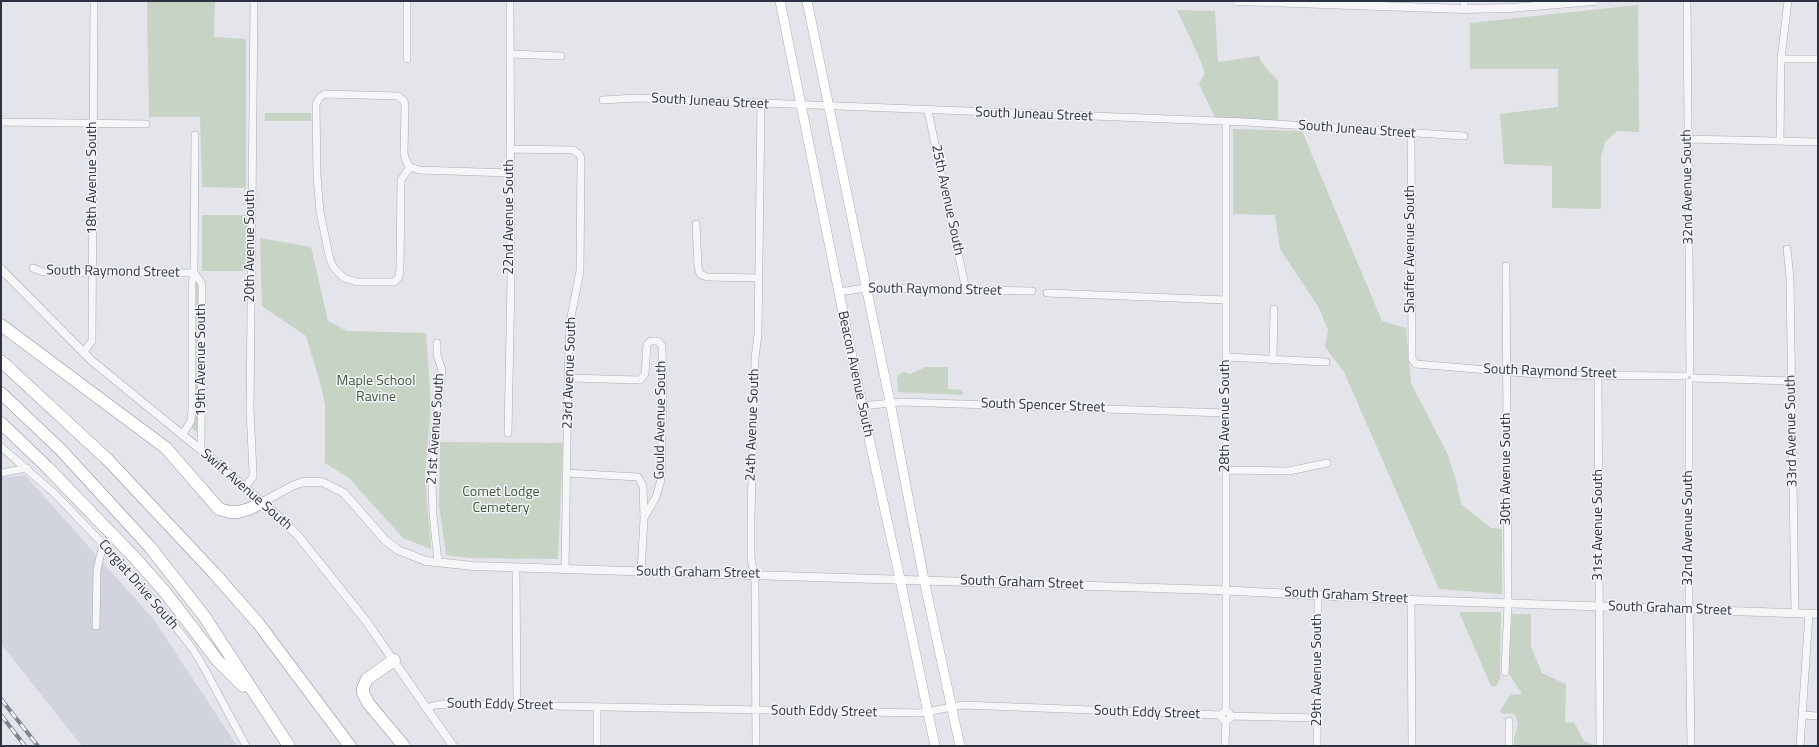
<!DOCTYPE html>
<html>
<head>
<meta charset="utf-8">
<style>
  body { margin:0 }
  #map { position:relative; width:1819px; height:747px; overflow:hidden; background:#e3e5ea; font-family:"Titillium Web",sans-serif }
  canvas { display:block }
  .frame { position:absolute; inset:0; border:2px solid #2c3241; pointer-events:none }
</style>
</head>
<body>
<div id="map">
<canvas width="1819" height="747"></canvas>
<div class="frame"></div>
</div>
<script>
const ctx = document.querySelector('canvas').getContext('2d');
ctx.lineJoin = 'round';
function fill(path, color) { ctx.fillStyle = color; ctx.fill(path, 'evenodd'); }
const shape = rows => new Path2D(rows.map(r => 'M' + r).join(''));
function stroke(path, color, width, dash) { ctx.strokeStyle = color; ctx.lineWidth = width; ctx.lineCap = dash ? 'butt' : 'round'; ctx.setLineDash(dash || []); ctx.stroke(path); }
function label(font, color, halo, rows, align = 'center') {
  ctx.font = font + ' "Titillium Web",sans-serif'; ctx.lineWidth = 3; ctx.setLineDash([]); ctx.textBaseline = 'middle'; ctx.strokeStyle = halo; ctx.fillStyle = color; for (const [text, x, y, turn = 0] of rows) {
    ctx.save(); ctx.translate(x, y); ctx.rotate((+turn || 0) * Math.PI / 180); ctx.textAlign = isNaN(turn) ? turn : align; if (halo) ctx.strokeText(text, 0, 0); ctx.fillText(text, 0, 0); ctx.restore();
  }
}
fill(shape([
  [25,475,154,620,237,746,82,746,1,644,1,478]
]), '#d1d4dc');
fill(shape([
  [147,1,215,1,214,37,246,39,246,188,202,187,200,117,149,117],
  [1638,5,1639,132,1617,131,1605,142,1601,157,1601,209,1552,208,1552,166,1504,164,1500,114,1558,107,1558,69,1470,69,1470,23],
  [1177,10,1215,11,1218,62,1259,56,1262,63,1278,81,1278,121,1215,118,1199,84,1205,73,1199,57],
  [265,113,311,113,311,121,265,121],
  [1233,129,1302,131,1382,321,1406,328,1411,383,1448,455,1457,484,1461,504,1491,528,1502,529,1502,594,1439,589,1344,372,1325,347,1328,330,1319,308,1280,249,1275,215,1233,214],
  [202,215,247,215,247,271,202,271],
  [260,238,311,247,328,321,347,331,426,333,431,404,425,476,431,549,403,538,349,478,325,463,325,405,321,386,306,336,262,306],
  [195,282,197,282,199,288,198,433,192,428,194,422],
  [926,367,948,367,948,389,962,390,963,395,898,392,897,379,899,374,904,372,910,374],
  [440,442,563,443,558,559,471,558,446,555,439,505],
  [1459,612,1501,612,1500,679,1496,686,1491,686],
  [1512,614,1531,614,1531,647,1542,673,1566,684,1565,723,1574,722,1584,741,1596,746,1514,746,1514,739,1518,724,1515,716,1512,713,1504,714,1500,711,1510,695,1522,694,1508,672]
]), '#c7d3c5');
const minor = shape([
  [1687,1,1690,373],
  [1464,9,1464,1],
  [510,54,561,56],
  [407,59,407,1],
  [1781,59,1818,59],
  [325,94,398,96,404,101,405,106,404,153,406,161,410,167,401,180,400,269,399,277,394,282,357,282,344,278,334,268,330,260,320,212,317,176,316,104,320,97,325,94],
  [603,100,636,98,1245,122,1464,136],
  [928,111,966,290],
  [1,122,146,124],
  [1411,133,1412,359,1416,364,1548,375,1685,376],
  [1688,139,1818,142],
  [1780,141,1781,59,1788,1],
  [510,149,573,150,579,154,581,158,580,271,570,322,568,378,565,570],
  [410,167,419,170,510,173],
  [696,224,698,266,700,274,707,277,757,278],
  [1787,249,1790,278,1795,614],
  [33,268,43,272,194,273],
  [194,273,201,282,202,286,201,450],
  [838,292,866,288,1032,291],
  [1047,293,1226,300],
  [437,343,437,355,442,370,433,446,432,481,433,514,438,562],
  [83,353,92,341,94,1],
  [1226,357,1326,362],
  [1273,360,1274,309],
  [1598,375,1600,746],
  [568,378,640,380,645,374,647,344,651,341,658,341,662,346,663,384,661,480,656,497,644,518,641,572],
  [1694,378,1791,381],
  [1689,382,1689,602,1691,746],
  [862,406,901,402,1225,413],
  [508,433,511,279,510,1],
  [182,435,191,421,192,408,192,282,194,273,195,135],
  [1,447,54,493,103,544,172,622,192,648,202,664,246,746],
  [1226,470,1289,471,1327,463],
  [1,473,27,468],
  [566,473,638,477,643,486,644,518],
  [244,488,253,477,253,472,250,410,254,1],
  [516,569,517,705],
  [1411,600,1412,746],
  [96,626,97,570,103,544],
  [1505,672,1508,603,1506,266],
  [426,708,436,705,451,704,920,713,963,705,1221,715],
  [1226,711,1226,122],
  '1221.5 716a4.5 4.5 0 1 1 9 0a4.5 4.5 0 1 1-9 0Z',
  [1803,715,1818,716],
  [1230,716,1317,718],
  [597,746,597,707],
  [756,746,755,582,751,557,751,517,755,358,758,334,761,104],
  [1225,746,1226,720],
  [1317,746,1318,595],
  [1509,746,1509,721],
  [1800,746,1809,614]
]);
const tertiary = shape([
  [1238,1,1464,9,1510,8,1594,1],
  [1,269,92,361,201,450,283,520,299,537,366,621,453,746],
  [261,503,292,486,303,482,322,482,344,493,385,540,398,550,426,561,473,566,1216,590,1411,600,1818,614]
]);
const secondary = shape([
  [780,1,862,406,900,579,935,746],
  [807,1,890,402,924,580,960,746]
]);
const motorway = shape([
  [1,325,166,448,219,509,230,512,238,512,249,509,261,503],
  [1,361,108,460,214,573,258,623,350,746],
  [1,393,61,450,150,547,204,616,289,746],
  [1,423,47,467,134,557,165,592,218,661,243,686],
  [394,660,367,679,363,688,363,693,368,703,404,746]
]);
stroke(minor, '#a8acb4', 8);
stroke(tertiary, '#a8acb4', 9);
stroke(secondary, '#a8acb4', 10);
stroke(motorway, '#8c929f', 13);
stroke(minor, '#f6f6f9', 7);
stroke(tertiary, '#f6f6f9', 8);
stroke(secondary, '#fff', 9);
stroke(motorway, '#fff', 12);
const rail = shape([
  [1,699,38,746],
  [1,715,25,746]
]);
stroke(rail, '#7e8492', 4);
stroke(rail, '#f3f4f7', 2.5, [8]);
label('14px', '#2c3241', '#f3f4f7', [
  ["South Juneau Street",710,102,3],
  ["South Juneau Street",1034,115,2],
  ["South Juneau Street",1357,130,4],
  ["18th Avenue South",93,178,-90],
  ["32nd Avenue South",1688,187,-91],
  ["25th Avenue South",947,200,78],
  ["22nd Avenue South",510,217,-90],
  ["20th Avenue South",251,246,-90],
  ["Shaffer Avenue South",1411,249,-90],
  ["South Raymond Street",113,272,1],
  ["South Raymond Street",935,290,1],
  ["19th Avenue South",202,360,-90],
  ["South Raymond Street",1550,372,2],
  ["23rd Avenue South",570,373,-88],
  ["Beacon Avenue South",855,374,78],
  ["South Spencer Street",1043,406,2],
  ["28th Avenue South",1226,416,-90],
  ["Gould Avenue South",661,420,-89],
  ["24th Avenue South",753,425,-88],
  ["21st Avenue South",436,429,-86],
  ["33rd Avenue South",1792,431,-91],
  ["30th Avenue South",1507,469,-90],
  ["Swift Avenue South",246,490,41],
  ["31st Avenue South",1599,525,-90],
  ["32nd Avenue South",1689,528,-90],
  ["South Graham Street",698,573,1],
  ["South Graham Street",1022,583,2],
  ["Corgiat Drive South",138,585,49],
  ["South Graham Street",1346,596,3],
  ["South Graham Street",1670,609,2],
  ["29th Avenue South",1318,670,-90],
  ["South Eddy Street",500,705,1],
  ["South Eddy Street",824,712,1],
  ["South Eddy Street",1147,713,2]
]);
label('14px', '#3e5b3b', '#f3f4f7', [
  ["Maple School",376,382],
  ["Ravine",376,398],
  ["Comet Lodge",501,493],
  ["Cemetery",501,509]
]);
</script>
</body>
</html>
